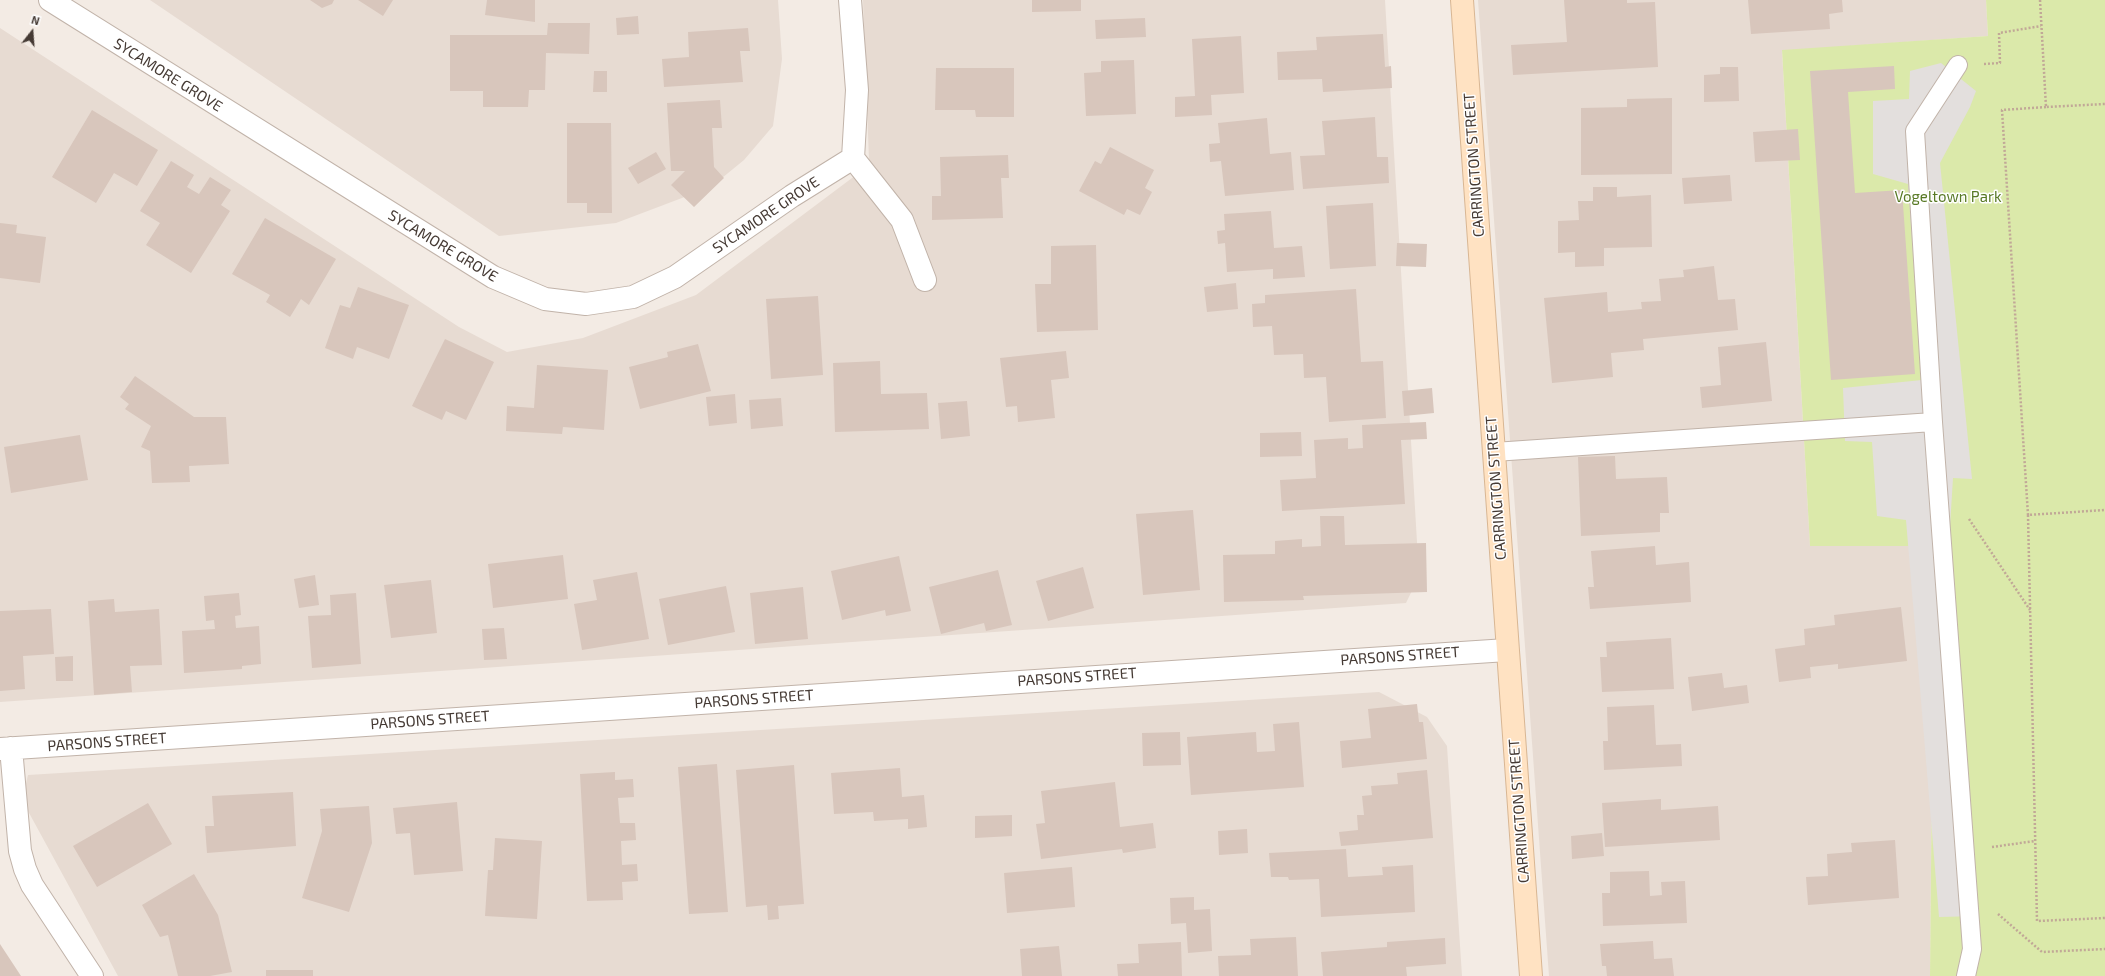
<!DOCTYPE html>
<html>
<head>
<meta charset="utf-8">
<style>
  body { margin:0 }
  #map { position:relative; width:2105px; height:976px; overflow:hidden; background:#f3ebe4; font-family:"Exo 2",sans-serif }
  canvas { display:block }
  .north { position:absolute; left:12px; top:12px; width:40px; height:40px; -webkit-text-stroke:3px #fff; paint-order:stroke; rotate:17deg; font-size:11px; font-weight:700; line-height:16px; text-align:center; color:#453a34 }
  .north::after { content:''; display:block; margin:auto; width:14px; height:18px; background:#453a34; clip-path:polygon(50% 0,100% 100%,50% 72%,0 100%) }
</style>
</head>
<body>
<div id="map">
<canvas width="2105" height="976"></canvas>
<div class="north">N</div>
</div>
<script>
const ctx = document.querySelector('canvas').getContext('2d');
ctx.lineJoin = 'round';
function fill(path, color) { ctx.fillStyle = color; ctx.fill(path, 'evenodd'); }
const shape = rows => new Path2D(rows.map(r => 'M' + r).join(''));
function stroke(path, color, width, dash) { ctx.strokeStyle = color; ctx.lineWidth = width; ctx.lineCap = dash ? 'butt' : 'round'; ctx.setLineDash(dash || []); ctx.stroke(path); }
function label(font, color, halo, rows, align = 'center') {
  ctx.font = font + ' "Exo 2",sans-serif'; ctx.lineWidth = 3; ctx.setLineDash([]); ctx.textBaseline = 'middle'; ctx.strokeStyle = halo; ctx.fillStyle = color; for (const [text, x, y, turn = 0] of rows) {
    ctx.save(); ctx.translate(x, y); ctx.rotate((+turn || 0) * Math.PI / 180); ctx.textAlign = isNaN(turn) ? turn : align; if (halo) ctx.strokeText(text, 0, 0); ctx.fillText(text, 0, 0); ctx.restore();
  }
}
fill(shape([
  [150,0,778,0,782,59,773,126,744,160,711,187,616,223,499,236],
  [863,0,1385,0,1419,576,1406,603,0,702,0,28,459,327,507,352,583,338,696,295,864,169,869,160],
  [1478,0,1986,0,1988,36,1782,51,1810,546,1934,546,1930,976,1549,976],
  [1379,692,1427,717,1447,746,1462,976,118,976,22,800,28,775]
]), '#e7dbd2');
fill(shape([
  [1986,0,2105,0,2105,976,1930,976,1934,546,1810,546,1782,50,1988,36]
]), '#dbe9aa');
fill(shape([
  [1941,63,1976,91,1970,107,1940,163,1972,479,1953,478,1950,526,1979,916,1939,917,1906,520,1877,516,1872,442,1845,441,1843,388,1922,380,1908,184,1873,174,1873,101,1909,99,1910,71]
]), '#e3dfdd');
fill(shape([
  [310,0,334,0,332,4,322,8],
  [358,0,393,0,383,16],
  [487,0,535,0,535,22,485,15],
  [1032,0,1081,0,1081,11,1032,12],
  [1564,0,1627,0,1627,3,1655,2,1658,67,1513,75,1511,45,1567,42],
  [1748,0,1842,0,1843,12,1829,14,1830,29,1751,34],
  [638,16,639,34,617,35,616,18],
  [1145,18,1146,37,1096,39,1095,20],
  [548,23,590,23,589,54,546,53,545,90,529,90,528,107,483,107,483,91,450,91,450,35,547,35],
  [748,28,750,51,740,51,743,82,664,87,662,59,689,57,688,32],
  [1383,34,1385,67,1391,66,1392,88,1323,92,1322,79,1278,80,1277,52,1317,50,1316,37],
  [1241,36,1244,93,1211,95,1212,115,1175,117,1175,97,1195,96,1192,39],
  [1134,60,1136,114,1086,116,1084,73,1101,72,1101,61],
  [1894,66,1895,89,1848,92,1855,193,1902,190,1915,374,1831,380,1810,71],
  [1720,67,1738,67,1739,101,1704,102,1704,75,1720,74],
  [936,68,1014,68,1014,117,976,117,975,110,935,110],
  [594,71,607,71,607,92,593,92],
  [1672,98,1672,174,1581,175,1581,108,1627,107,1627,99],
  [720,100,722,128,712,128,714,167,724,178,694,207,671,185,685,171,671,171,667,103],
  [92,110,158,150,137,186,114,173,96,203,52,177],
  [1375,117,1377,157,1388,157,1389,183,1303,189,1300,156,1325,155,1322,121],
  [1267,118,1270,154,1291,152,1294,190,1225,196,1221,161,1210,162,1209,144,1220,143,1218,123],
  [567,123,611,123,612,213,587,213,587,203,567,203],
  [1798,129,1800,160,1755,162,1753,132],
  [1110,147,1154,170,1145,188,1152,192,1140,215,1127,209,1124,215,1079,191,1095,161,1101,164],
  [656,152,666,169,638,184,628,168],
  [1008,155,1009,178,1001,178,1003,218,932,220,932,196,941,196,940,157],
  [171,161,194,175,187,187,199,194,210,177,231,190,221,205,230,211,191,273,146,245,160,223,140,211],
  [1730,175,1732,201,1684,204,1682,178],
  [1593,187,1617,187,1617,197,1651,195,1652,247,1604,248,1604,266,1575,267,1575,252,1558,253,1558,221,1579,220,1578,201,1593,201],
  [1373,203,1376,266,1330,269,1326,206],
  [1271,211,1274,248,1302,246,1305,277,1273,279,1273,269,1227,272,1225,243,1218,244,1217,231,1225,230,1224,214],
  [265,218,336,259,309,305,301,299,290,317,266,302,270,295,232,274],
  [0,223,17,225,16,233,46,237,40,283,0,278],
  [1397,243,1427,244,1426,267,1396,266],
  [1096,245,1098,330,1037,332,1035,284,1051,284,1051,246],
  [1714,266,1718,300,1735,299,1738,330,1643,339,1644,350,1611,353,1613,377,1552,383,1544,298,1607,292,1608,312,1642,309,1641,302,1661,301,1659,279,1684,277,1683,270],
  [1236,283,1238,309,1207,312,1204,287],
  [358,287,409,305,389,359,357,347,353,359,325,348,340,305,350,308],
  [1356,289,1361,362,1383,361,1386,418,1329,422,1326,377,1304,378,1303,354,1274,355,1272,326,1253,327,1252,304,1265,303,1265,295],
  [818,296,823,375,771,379,766,299],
  [445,339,494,362,466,420,446,411,442,420,412,406],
  [1766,342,1772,401,1702,408,1700,387,1721,385,1718,347],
  [698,344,711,391,640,409,629,367,668,357,667,352],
  [1066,351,1069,378,1051,380,1055,418,1018,422,1017,406,1006,407,1000,358],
  [880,361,881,394,927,393,929,429,835,432,833,363],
  [537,365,608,370,604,430,563,427,562,434,506,431,507,406,534,408],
  [135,376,194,417,226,417,229,464,189,466,190,482,152,483,150,451,141,447,151,426,125,409,129,404,120,397],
  [1432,388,1434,413,1404,416,1402,391],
  [735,394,737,423,709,426,706,397],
  [781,398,783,426,751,429,749,400],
  [967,401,970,436,941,439,938,403],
  [1426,422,1427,439,1401,440,1405,504,1282,511,1280,480,1316,478,1314,440,1348,438,1348,449,1363,448,1362,425],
  [1301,432,1302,456,1260,457,1260,433],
  [80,435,88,480,11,493,4,447],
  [1615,456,1616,479,1667,477,1669,513,1660,513,1660,532,1581,536,1578,457],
  [1193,510,1200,590,1143,595,1136,514],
  [1320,516,1344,516,1345,545,1426,543,1427,592,1303,596,1304,600,1224,602,1223,555,1275,554,1275,541,1302,539,1302,547,1321,546],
  [1655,546,1656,565,1689,562,1691,602,1590,609,1588,587,1594,587,1591,551],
  [563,555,568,599,493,608,488,564],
  [899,556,911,611,886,616,885,610,842,620,831,571],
  [1083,567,1094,608,1048,621,1036,581],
  [998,570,1012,625,986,631,984,623,941,634,929,587],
  [637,572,649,639,582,650,574,604,597,600,593,580],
  [315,575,319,605,299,608,294,579],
  [431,580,437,633,391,638,384,585],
  [726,586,735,632,668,645,659,599],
  [803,587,808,639,755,644,750,593],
  [239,593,241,615,235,616,236,628,259,626,261,664,242,666,242,669,184,673,182,631,215,629,214,620,206,621,204,596],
  [356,593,361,664,312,668,308,616,331,615,330,595],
  [114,599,115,612,159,609,162,665,130,666,132,692,94,695,88,601],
  [1901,607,1907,661,1838,669,1838,664,1810,667,1811,678,1779,682,1775,649,1805,645,1804,629,1835,625,1834,615],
  [51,609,54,654,23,656,25,689,0,691,0,611],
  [504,628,507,659,484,660,482,629],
  [1671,638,1674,689,1602,692,1600,657,1607,657,1606,642],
  [73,656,73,681,56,681,55,657],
  [1722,673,1724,688,1747,685,1749,703,1692,711,1688,677],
  [1417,704,1419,722,1423,722,1427,759,1342,768,1340,741,1371,738,1368,709],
  [1654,705,1656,745,1681,744,1682,766,1604,770,1603,741,1608,741,1607,707],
  [1299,722,1304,787,1191,795,1187,737,1256,732,1257,752,1275,751,1273,724],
  [1180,732,1181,765,1143,766,1142,733],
  [717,764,728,912,689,914,678,767],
  [794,765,804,904,778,906,779,919,768,920,767,905,746,907,736,770],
  [900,768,902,797,924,795,927,827,908,829,908,819,874,821,873,812,834,814,831,773],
  [1427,770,1433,838,1341,846,1339,832,1358,830,1357,815,1364,815,1362,796,1372,795,1371,786,1398,784,1397,773],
  [615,772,615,780,633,779,634,797,618,798,620,823,635,823,636,840,621,841,622,865,637,864,638,881,622,882,623,900,587,901,580,774],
  [1115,782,1120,827,1153,823,1156,848,1123,853,1122,849,1041,859,1036,824,1045,823,1041,791],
  [293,792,296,846,207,853,205,826,214,826,212,796],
  [1661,799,1661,810,1718,806,1720,840,1605,847,1602,803],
  [457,802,463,871,414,875,410,833,396,834,393,808],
  [148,803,172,844,97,887,73,846],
  [369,806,372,843,349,912,302,898,322,831,320,809],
  [1012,815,1012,836,975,838,975,816],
  [1247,829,1248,853,1219,855,1218,831],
  [1602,833,1604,856,1572,859,1571,836],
  [495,838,542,841,537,919,485,916,488,870,493,870],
  [1895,840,1899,898,1808,905,1806,877,1828,876,1827,854,1852,852,1851,843],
  [1346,849,1348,877,1383,875,1382,867,1413,865,1415,912,1321,917,1319,879,1289,880,1288,877,1271,877,1269,853],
  [1072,867,1075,907,1007,913,1004,873],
  [1649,871,1650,896,1662,895,1661,882,1685,881,1687,923,1603,926,1602,893,1610,893,1610,872],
  [194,874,218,915,232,972,210,976,178,976,168,935,160,937,142,905],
  [1194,897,1194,910,1210,909,1212,951,1188,953,1186,923,1171,924,1170,898],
  [1296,937,1298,976,1219,976,1218,956,1251,955,1250,939],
  [1445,938,1446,964,1406,967,1407,976,1323,976,1321,952,1387,947,1387,942],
  [1653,941,1654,959,1672,958,1674,976,1607,976,1606,966,1602,966,1600,944],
  [1181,942,1182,976,1118,976,1117,964,1139,963,1138,944],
  [0,944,21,976,0,976],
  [1059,946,1062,976,1022,976,1020,949],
  [266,970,313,970,313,976,266,976]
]), '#d8c6bc');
const service = shape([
  [1958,65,1915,131,1933,422,1972,949,1966,976],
  [1494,452,1933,422]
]);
const minor = shape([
  [50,0,493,277,545,299,586,304,633,297,675,277,792,196,853,158],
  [850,0,857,90,853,158,902,220,925,280],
  [11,748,20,851,25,869,32,885,92,976],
  [0,749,1507,650]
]);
const secondary = shape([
  [1462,0,1531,976]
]);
stroke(service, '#c1b3a9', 20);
stroke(minor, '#c1b3a9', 24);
stroke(secondary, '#d8b693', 24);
stroke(shape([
  [2040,0,2046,107,2105,104],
  [1984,64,2000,63,1999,33,2041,26],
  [2046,107,2002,110,2028,515,2105,510],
  [2028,515,2037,921,2105,918],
  [1969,519,2030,610],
  [1992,847,2035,841],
  [1998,914,2042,952,2105,949]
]), '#c1a897', 2.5, [2, 2]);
stroke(service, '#fff', 18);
stroke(minor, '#fff', 22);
stroke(secondary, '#ffe2c2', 22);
label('15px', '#453a34', '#fff', [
  ["SYCAMORE GROVE",168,75,32],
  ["CARRINGTON STREET",1474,165,-94],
  ["SYCAMORE GROVE",766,215,-34],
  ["SYCAMORE GROVE",443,246,31],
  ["CARRINGTON STREET",1496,488,-94],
  ["PARSONS STREET",1400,656,-4],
  ["PARSONS STREET",1077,677,-4],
  ["PARSONS STREET",754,699,-4],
  ["PARSONS STREET",430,720,-4],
  ["PARSONS STREET",107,742,-4],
  ["CARRINGTON STREET",1519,811,-94]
]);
label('15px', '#587925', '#fff', [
  ["Vogeltown Park",1948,197]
]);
</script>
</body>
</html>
